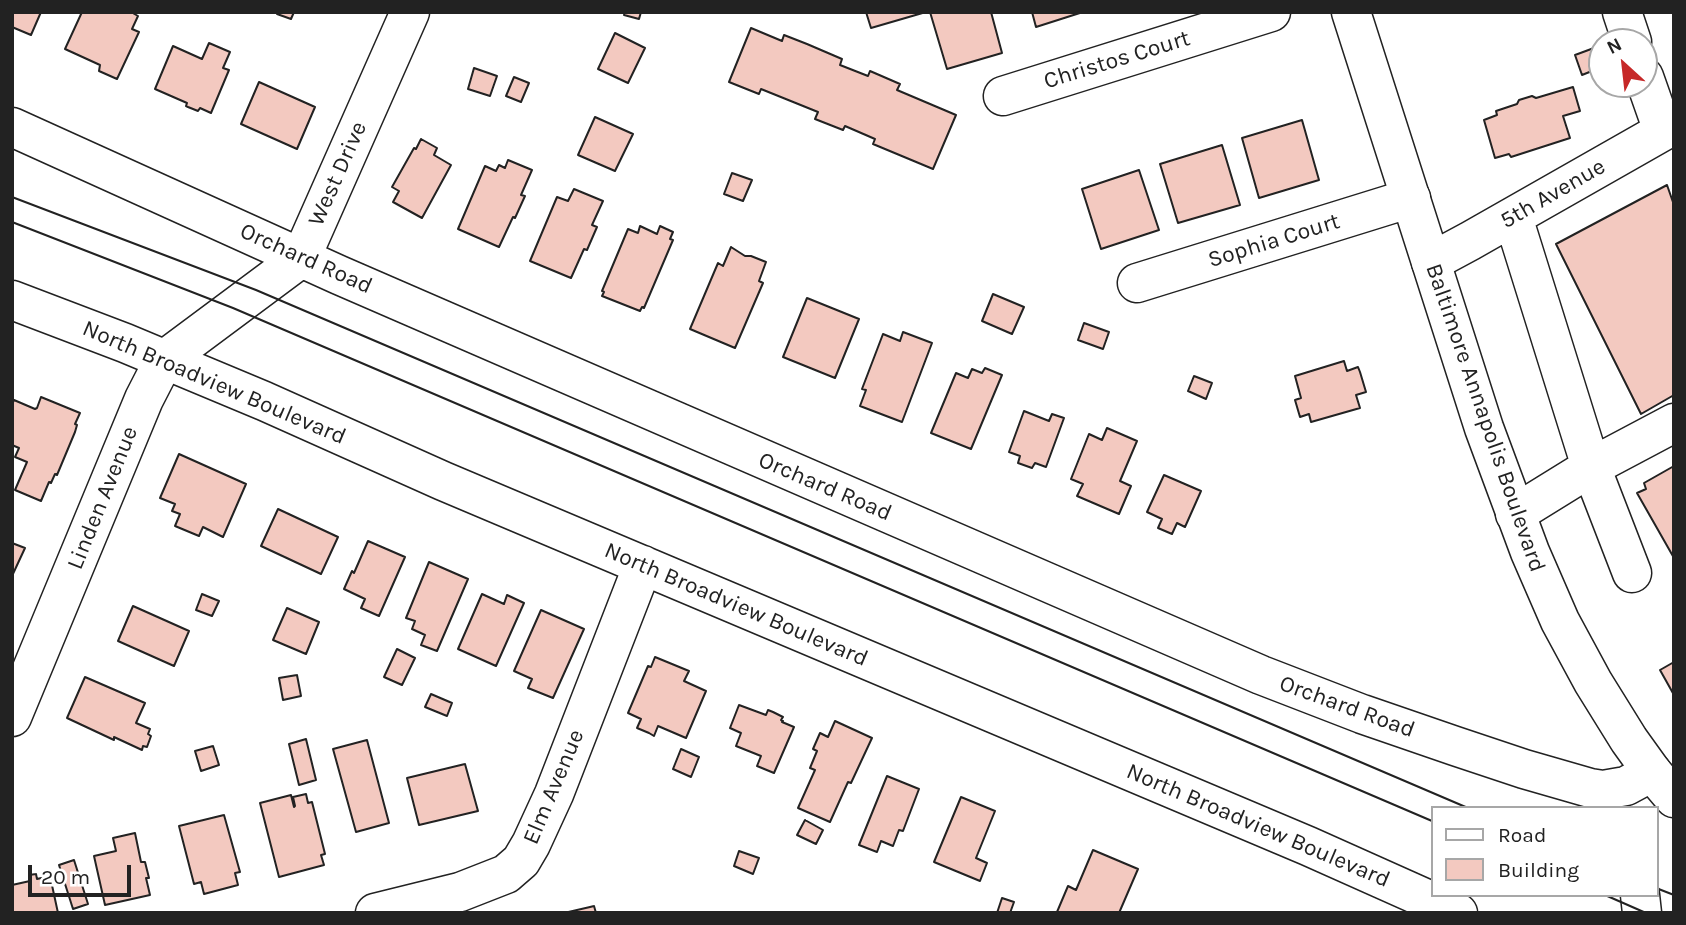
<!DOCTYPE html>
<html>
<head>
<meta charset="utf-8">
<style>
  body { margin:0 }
  #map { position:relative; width:1686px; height:925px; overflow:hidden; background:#fff; font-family:Karla,sans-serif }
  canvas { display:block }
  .frame { position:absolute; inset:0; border:14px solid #222; pointer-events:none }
  .legend { position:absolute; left:1431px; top:806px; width:228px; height:91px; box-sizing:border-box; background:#fff; border:2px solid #a7a7a7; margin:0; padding:9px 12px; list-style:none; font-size:21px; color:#222 }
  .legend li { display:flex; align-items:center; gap:14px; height:35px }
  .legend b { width:35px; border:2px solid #a7a7a7 }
  .north { position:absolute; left:1588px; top:28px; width:70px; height:70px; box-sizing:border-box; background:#fff; border:2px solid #a7a7a7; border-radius:50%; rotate:333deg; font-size:19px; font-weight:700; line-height:28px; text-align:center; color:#222 }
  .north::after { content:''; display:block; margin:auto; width:24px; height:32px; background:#c62828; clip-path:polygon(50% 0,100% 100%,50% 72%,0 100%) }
  .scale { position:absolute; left:28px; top:865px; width:103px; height:32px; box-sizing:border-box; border:4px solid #222; border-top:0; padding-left:9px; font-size:21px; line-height:24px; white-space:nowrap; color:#222; -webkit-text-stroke:5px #fff; paint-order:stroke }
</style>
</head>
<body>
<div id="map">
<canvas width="1686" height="925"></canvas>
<div class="frame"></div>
<ul class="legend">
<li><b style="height:9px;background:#fff"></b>Road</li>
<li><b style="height:19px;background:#f3c9c0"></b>Building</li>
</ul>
<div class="north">N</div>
<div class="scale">20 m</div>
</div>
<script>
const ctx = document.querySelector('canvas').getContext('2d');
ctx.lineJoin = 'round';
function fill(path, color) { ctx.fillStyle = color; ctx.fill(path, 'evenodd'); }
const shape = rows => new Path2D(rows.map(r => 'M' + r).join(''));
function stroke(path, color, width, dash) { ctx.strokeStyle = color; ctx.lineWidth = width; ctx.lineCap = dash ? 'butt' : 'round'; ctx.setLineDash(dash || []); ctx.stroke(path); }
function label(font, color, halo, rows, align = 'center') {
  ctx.font = font + ' Karla,sans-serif'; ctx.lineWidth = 5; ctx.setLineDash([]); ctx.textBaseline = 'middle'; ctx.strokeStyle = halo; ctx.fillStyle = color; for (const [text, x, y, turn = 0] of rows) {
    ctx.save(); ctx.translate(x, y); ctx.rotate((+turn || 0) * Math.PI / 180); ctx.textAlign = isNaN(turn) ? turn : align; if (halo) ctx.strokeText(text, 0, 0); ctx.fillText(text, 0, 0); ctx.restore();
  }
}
const building = shape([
  [12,12,41,12,31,35,12,27,12,12],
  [82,12,131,12,138,16,132,29,139,32,117,79,99,71,100,65,65,49,82,12],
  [277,12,294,12,291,19,277,14,277,12],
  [625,12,641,12,639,19,624,15,625,12],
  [866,12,926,12,871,28,866,12],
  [930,12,991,12,1002,53,947,69,930,12],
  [1032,12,1083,12,1036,27,1032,12],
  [751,28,782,41,784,35,807,44,842,59,840,65,868,76,870,71,900,84,897,90,956,115,933,169,873,144,875,139,845,126,843,130,815,119,818,112,761,89,759,94,729,82,751,28],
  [615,33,645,48,628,83,598,69,615,33],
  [209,43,230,52,223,68,229,70,211,113,200,108,198,111,188,107,186,106,187,103,155,89,173,46,202,59,209,43],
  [1602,45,1602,67,1582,75,1575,55,1602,45],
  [474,68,497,76,490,96,468,89,474,68],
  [514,77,529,83,521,102,506,96,514,77],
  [259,82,315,107,297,149,241,124,259,82],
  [1573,87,1580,111,1563,116,1570,138,1511,157,1509,154,1495,158,1484,120,1497,115,1496,111,1517,104,1519,100,1532,96,1536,98,1573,87],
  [595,117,633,134,615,171,578,155,595,117],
  [1302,120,1319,180,1259,198,1242,138,1302,120],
  [421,139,437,148,434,155,451,165,422,218,393,202,399,191,392,187,414,148,416,149,421,139],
  [1222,145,1240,205,1178,223,1160,164,1222,145],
  [508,160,532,170,521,195,525,196,515,218,513,217,499,247,458,229,485,166,496,171,499,165,505,168,508,160],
  [1139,170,1159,230,1101,249,1082,189,1139,170],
  [732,173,752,180,743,201,724,194,732,173],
  [1667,185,1674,205,1674,395,1641,414,1556,244,1667,185],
  [574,189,603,201,592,225,597,227,587,250,584,249,571,278,530,261,557,197,568,201,574,189],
  [640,226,657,234,660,226,673,232,670,239,673,240,644,308,642,307,640,311,602,296,604,292,602,291,628,229,638,233,640,226],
  [731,247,745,256,751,256,766,262,759,281,763,283,735,348,690,329,718,263,723,266,731,247],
  [993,294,1024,307,1012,334,982,321,993,294],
  [807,298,859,319,835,378,783,357,807,298],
  [1084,323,1109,332,1103,349,1078,340,1084,323],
  [903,332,932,343,902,422,860,406,866,390,862,389,883,334,900,341,903,332],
  [1344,361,1347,371,1358,367,1360,372,1366,392,1356,395,1360,408,1311,422,1309,414,1300,417,1295,400,1301,398,1295,376,1344,361],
  [985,368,1002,375,971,449,931,433,956,373,968,378,972,369,982,373,985,368],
  [1194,376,1212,383,1206,399,1188,391,1194,376],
  [41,397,80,413,75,424,77,425,75,432,57,475,55,474,51,483,49,482,41,501,15,490,27,462,15,457,19,448,12,445,12,405,14,400,35,409,37,408,41,397],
  [1024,411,1049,421,1052,414,1064,418,1046,467,1035,463,1032,468,1018,463,1020,456,1009,452,1024,411],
  [1107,428,1137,441,1120,481,1131,486,1119,514,1077,496,1083,484,1071,479,1089,434,1102,440,1107,428],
  [179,454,246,484,223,537,203,527,199,536,175,526,180,514,172,511,175,504,160,498,179,454],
  [1674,466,1674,558,1637,493,1646,489,1644,483,1674,466],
  [1164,475,1201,491,1185,527,1177,523,1172,534,1158,528,1162,519,1147,512,1164,475],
  [278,509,338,537,321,574,261,546,278,509],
  [368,541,405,557,379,616,361,608,365,599,344,589,352,571,354,573,368,541],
  [12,543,25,548,12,576,12,543],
  [429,562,468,579,437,651,421,645,425,635,412,629,415,621,406,618,429,562],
  [202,594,219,601,212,616,196,610,202,594],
  [482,594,504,604,507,595,524,603,496,666,458,649,482,594],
  [133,606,189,631,174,666,118,641,133,606],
  [287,608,319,622,306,654,273,640,287,608],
  [541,610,584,629,553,698,528,688,532,679,514,671,541,610],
  [397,649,415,658,402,685,384,677,397,649],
  [655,657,689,671,684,681,706,691,686,738,658,726,654,736,649,733,637,728,641,719,628,713,648,666,651,667,655,657],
  [1674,662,1674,695,1660,670,1674,662],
  [297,675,301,696,283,700,279,678,297,675],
  [85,677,145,703,136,723,150,729,148,734,151,736,147,747,143,746,142,750,114,737,114,740,67,718,85,677],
  [431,694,452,703,447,716,425,707,431,694],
  [739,705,766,715,768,710,773,712,783,717,781,720,783,721,782,722,794,727,774,773,757,766,761,756,736,746,741,733,730,728,739,705],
  [835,721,872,738,851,783,848,782,830,822,798,808,815,770,810,768,817,751,813,749,820,733,828,737,835,721],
  [306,739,316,780,299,785,289,744,306,739],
  [367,740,389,823,356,832,333,749,367,740],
  [213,746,219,765,201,771,195,751,213,746],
  [681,749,699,757,691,777,673,769,681,749],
  [465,764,478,811,419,825,407,778,465,764],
  [887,776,919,789,903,831,899,830,893,846,881,841,877,852,859,845,887,776],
  [306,794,308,803,312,802,325,854,321,855,324,865,279,877,260,803,291,795,294,807,295,806,293,797,306,794],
  [961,797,995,811,976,858,987,863,980,881,934,862,961,797],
  [224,815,240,872,235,873,238,885,204,894,201,882,194,884,179,826,224,815],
  [805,820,823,830,816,844,797,835,805,820],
  [135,833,141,862,145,862,149,878,146,878,150,895,105,905,94,856,116,851,113,838,135,833],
  [1093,850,1138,869,1119,913,1057,912,1068,886,1076,890,1093,850],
  [739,851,759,858,753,874,734,866,739,851],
  [74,860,88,904,73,909,59,865,74,860],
  [36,874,37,879,50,876,58,913,12,913,12,885,30,881,29,875,36,874],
  [1002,898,1014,902,1010,913,997,913,1002,898],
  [594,906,596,913,564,913,590,907,594,906]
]);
fill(building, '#f3c9c0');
stroke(building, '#222', 2);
const minor = shape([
  [1622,12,1632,42],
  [1644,77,1663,131],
  [1003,96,1271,12],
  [12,127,339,275,1261,675,1362,714,1455,746,1524,769,1590,788,1603,790,1626,786,1652,772],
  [1513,217,1591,467,1515,514],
  [1431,262,1470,241,1674,125],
  [1137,283,1411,198],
  [12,300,125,343,264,401,443,481,1308,846,1458,913],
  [1632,573,1591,467,1674,423],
  [12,717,144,399,164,360,301,258,410,12],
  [1640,895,1642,913],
  [375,913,460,892,506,874,521,861,531,844,554,794,643,565]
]);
const major = shape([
  [1351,12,1484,428,1530,552,1560,621,1593,682,1629,740,1652,772,1674,798]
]);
stroke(minor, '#222', 41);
stroke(major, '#222', 41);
stroke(minor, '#fff', 38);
stroke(major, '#fff', 38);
stroke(shape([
  [12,197,256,290,1468,808],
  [12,222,233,308,1432,821],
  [1656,888,1674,895],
  [1605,895,1646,913]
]), '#222', 2);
label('23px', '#222', '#fff', [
  ["Christos Court",1117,60,-17],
  ["West Drive",338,174,-66],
  ["5th Avenue",1553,194,-30],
  ["Sophia Court",1274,241,-17],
  ["Orchard Road",306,259,24],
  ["North Broadview Boulevard",214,383,23],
  ["Baltimore Annapolis Boulevard",1485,418,71],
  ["Orchard Road",825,487,23],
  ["Linden Avenue",103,498,-68],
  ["North Broadview Boulevard",736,605,23],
  ["Orchard Road",1347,707,20],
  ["Elm Avenue",554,787,-67],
  ["North Broadview Boulevard",1258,826,23]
]);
</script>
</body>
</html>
